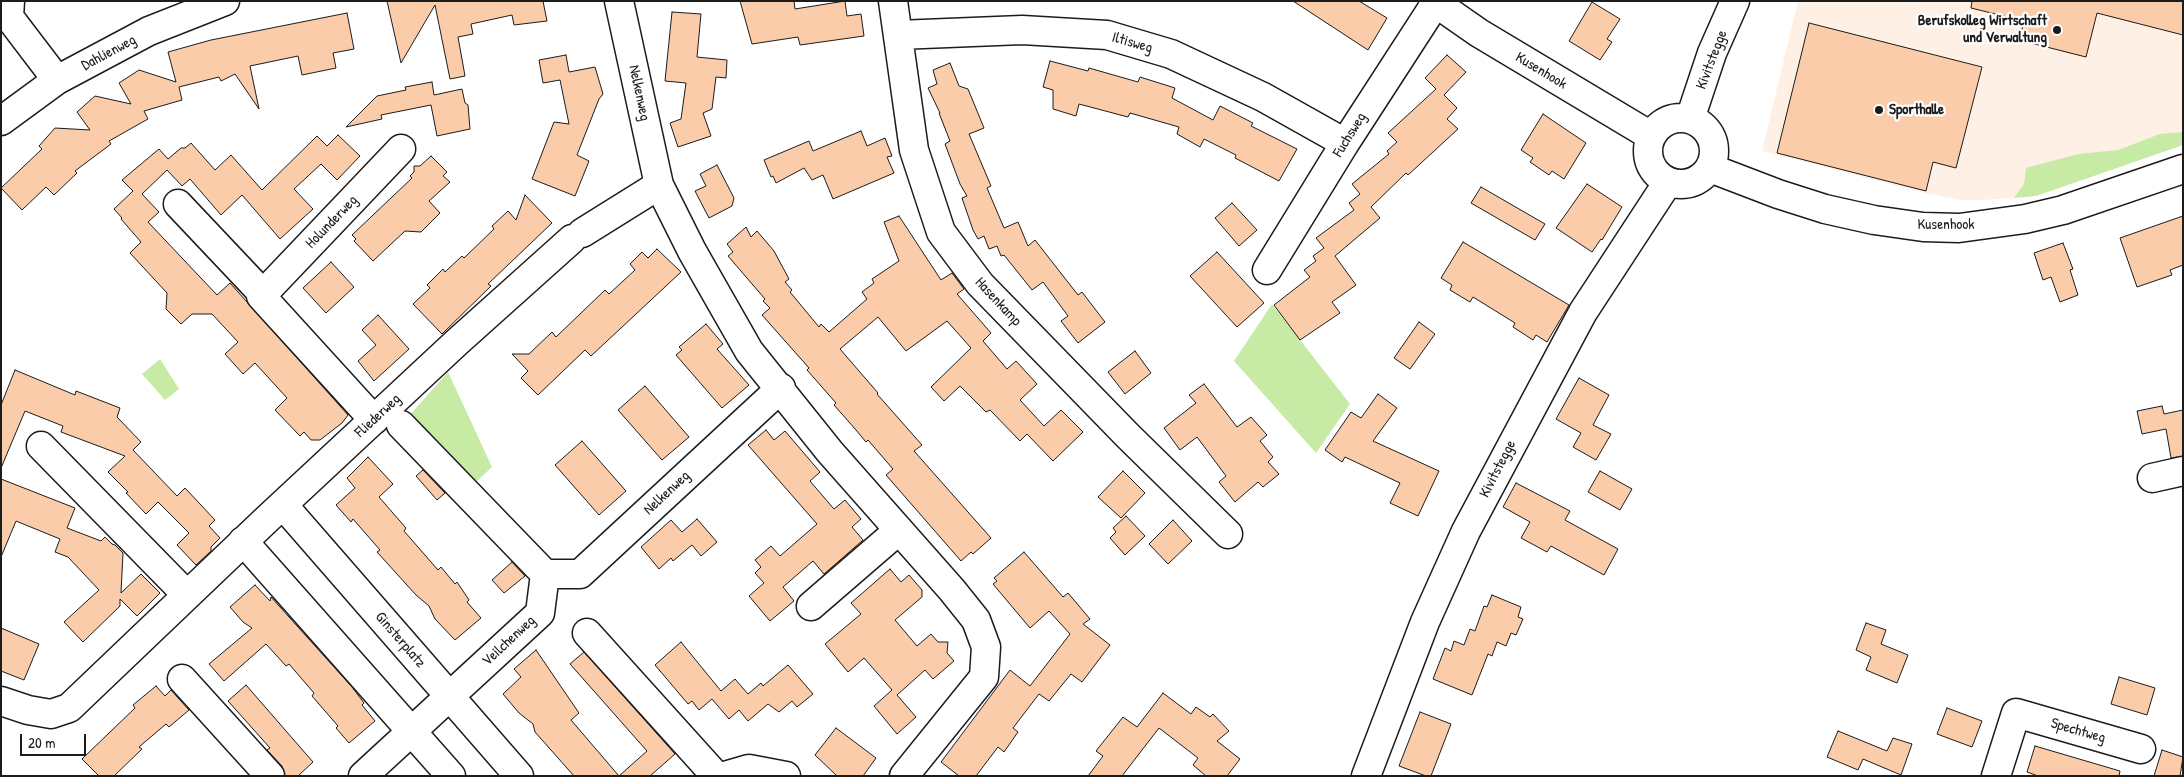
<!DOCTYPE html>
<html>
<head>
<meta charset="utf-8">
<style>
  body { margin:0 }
  #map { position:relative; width:2184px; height:777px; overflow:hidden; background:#fff; font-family:"Patrick Hand",sans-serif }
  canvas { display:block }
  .frame { position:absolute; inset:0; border:2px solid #1c1c1c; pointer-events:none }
  .scale { position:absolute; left:20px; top:734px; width:66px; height:22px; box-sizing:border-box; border:2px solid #1c1c1c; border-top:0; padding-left:6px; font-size:15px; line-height:18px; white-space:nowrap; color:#1c1c1c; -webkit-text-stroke:4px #fff; paint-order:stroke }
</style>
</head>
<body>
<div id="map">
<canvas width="2184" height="777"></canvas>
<div class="frame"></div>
<div class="scale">20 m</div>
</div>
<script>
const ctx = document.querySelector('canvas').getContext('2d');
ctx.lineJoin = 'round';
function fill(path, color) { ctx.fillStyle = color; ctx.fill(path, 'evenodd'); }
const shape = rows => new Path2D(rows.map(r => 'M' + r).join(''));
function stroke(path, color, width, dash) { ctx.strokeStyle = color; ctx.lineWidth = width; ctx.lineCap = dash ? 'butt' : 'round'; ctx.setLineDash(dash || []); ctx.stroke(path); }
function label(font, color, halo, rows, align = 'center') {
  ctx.font = font + ' "Patrick Hand",sans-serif'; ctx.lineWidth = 4.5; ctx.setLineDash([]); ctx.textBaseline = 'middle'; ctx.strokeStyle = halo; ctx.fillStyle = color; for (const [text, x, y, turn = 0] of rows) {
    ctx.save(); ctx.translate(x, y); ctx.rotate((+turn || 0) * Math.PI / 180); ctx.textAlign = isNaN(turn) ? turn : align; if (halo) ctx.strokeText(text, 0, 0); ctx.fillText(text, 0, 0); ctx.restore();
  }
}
fill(shape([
  [1798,1,2183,1,2183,145,2036,196,1983,200,1961,200,1925,193,1762,151]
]), '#fef0e5');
fill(shape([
  [2183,132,2183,145,2036,196,2014,198,2024,184,2026,168,2078,154,2118,150,2160,134],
  [1272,304,1350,404,1316,453,1234,361],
  [160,359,179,389,165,400,142,374],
  [448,372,492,467,466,491,401,425]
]), '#c7eaa4');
const building = shape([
  [387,1,543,1,547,21,514,25,512,15,471,24,473,34,458,37,465,76,450,79,435,5,401,63,387,1],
  [740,1,794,1,795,9,845,1,847,16,861,14,864,36,800,45,798,37,752,44,740,1],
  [1293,1,1359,1,1387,18,1368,50,1293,1],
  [1972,1,2183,1,2183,35,2097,13,2086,57,2019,40,2024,21,1971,8,1972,1],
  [1592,2,1620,19,1607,39,1612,42,1600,60,1569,41,1592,2],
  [672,12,701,14,697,57,727,60,726,78,716,77,712,109,703,113,711,136,678,147,670,123,681,119,686,83,665,81,672,12],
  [347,13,354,49,333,53,336,68,302,75,298,56,250,66,259,109,235,74,221,81,219,77,179,87,182,100,144,111,148,119,109,141,111,144,75,171,77,173,54,195,46,187,22,210,1,188,42,149,39,146,55,128,90,130,77,112,95,96,131,104,119,83,139,70,176,82,168,52,211,40,347,13],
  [1809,23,1982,67,1956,168,1933,162,1926,191,1777,153,1809,23],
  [566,55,569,72,595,67,603,94,599,99,577,155,589,161,575,196,532,179,554,122,569,124,560,80,543,83,539,60,566,55],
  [1447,55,1466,72,1444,95,1457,108,1447,119,1458,129,1408,175,1406,173,1371,207,1380,218,1335,256,1356,285,1332,302,1340,313,1300,340,1274,305,1310,277,1304,270,1316,261,1313,256,1324,248,1316,238,1354,210,1349,203,1360,194,1352,184,1389,154,1387,151,1397,142,1388,133,1436,89,1425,78,1447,55],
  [1050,61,1088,71,1089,68,1138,82,1140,77,1175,88,1172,98,1213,120,1220,106,1253,123,1251,126,1297,149,1279,181,1235,158,1236,155,1204,139,1200,147,1177,134,1179,127,1130,113,1128,117,1079,104,1076,116,1053,109,1053,90,1043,87,1050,61],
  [950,63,959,86,968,89,984,128,969,134,991,186,987,188,1004,228,1018,222,1028,246,1035,240,1078,295,1082,292,1105,322,1078,343,1061,321,1068,316,1043,282,1032,290,1004,255,1001,256,997,246,989,249,984,236,978,239,973,230,962,198,967,196,960,184,945,144,950,141,939,113,940,113,928,88,937,84,933,70,950,63],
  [432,82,434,95,462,89,465,103,468,105,470,129,437,136,431,105,381,115,382,119,346,127,377,96,406,90,405,87,432,82],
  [1543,114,1586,143,1564,179,1552,171,1549,175,1530,162,1533,158,1521,150,1543,114],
  [861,131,867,146,885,138,892,156,887,157,894,173,833,199,823,175,812,180,804,168,776,183,773,176,771,177,764,160,809,141,813,151,861,131],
  [338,135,360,156,337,180,321,164,294,189,313,209,280,239,242,195,221,215,190,179,182,186,167,170,142,194,159,212,148,222,217,295,230,283,348,415,342,423,320,440,311,440,304,432,300,436,275,410,287,398,255,363,243,374,225,354,238,342,212,314,192,314,181,324,166,309,167,293,130,253,141,242,121,219,122,218,114,209,133,191,122,180,159,149,168,159,181,148,185,148,191,143,215,170,231,155,262,190,317,136,327,146,338,135],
  [431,156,447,172,443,176,450,182,429,201,440,213,421,232,405,231,373,261,354,241,356,239,352,235,412,178,410,176,414,172,414,166,420,166,431,156],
  [717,165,734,198,732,206,709,218,695,191,706,186,700,174,717,165],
  [1587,184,1622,207,1602,240,1601,239,1592,252,1556,228,1587,184],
  [1481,187,1545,224,1535,240,1471,203,1481,187],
  [525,195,552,223,488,284,491,286,442,334,413,304,430,288,427,285,443,269,445,272,462,256,464,258,494,229,492,226,508,211,516,220,525,195],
  [1232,203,1257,230,1239,246,1215,218,1232,203],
  [899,216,941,280,952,273,964,289,957,294,991,333,983,341,1007,369,1016,361,1037,384,1020,400,1044,426,1061,410,1083,432,1053,461,1027,434,1020,441,990,410,986,412,960,386,944,401,931,387,971,348,947,321,906,351,878,317,840,349,878,393,877,394,922,445,914,451,991,538,973,554,971,552,961,561,886,475,893,469,868,440,866,442,856,430,834,405,836,403,807,370,809,368,762,315,770,308,763,301,765,299,728,256,733,252,727,244,746,227,751,237,757,231,774,251,789,279,785,282,792,290,790,292,819,327,821,324,829,332,867,299,862,292,874,283,872,279,899,261,884,222,899,216],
  [2183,216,2183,265,2170,270,2172,275,2137,287,2120,238,2183,216],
  [1463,242,1569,305,1547,342,1536,335,1533,340,1513,327,1515,323,1473,297,1470,302,1450,290,1452,285,1441,278,1463,242],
  [2063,243,2073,269,2070,270,2078,295,2060,302,2051,277,2043,280,2034,253,2063,243],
  [657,249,681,272,591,356,585,350,538,395,521,378,528,371,512,354,529,354,552,332,556,337,605,290,609,294,635,270,630,264,642,252,648,258,657,249],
  [1217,252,1264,303,1237,327,1190,276,1217,252],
  [331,262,354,287,326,313,303,288,331,262],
  [378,315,409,349,374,381,358,361,376,345,362,330,378,315],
  [1419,322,1435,334,1410,369,1394,358,1419,322],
  [706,324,723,344,717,349,749,385,722,408,676,355,682,350,679,347,706,324],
  [1135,351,1151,373,1125,394,1108,372,1135,351],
  [15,370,75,395,76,391,120,408,117,417,141,442,133,450,177,496,185,488,215,520,209,526,220,538,211,547,211,551,196,565,177,545,189,533,158,502,146,514,126,493,128,492,108,472,125,456,61,432,63,426,25,411,1,468,1,405,15,370],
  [1579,378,1609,395,1593,425,1611,434,1596,460,1573,447,1581,433,1556,419,1579,378],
  [1204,384,1237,427,1251,417,1267,435,1260,441,1273,457,1268,462,1279,474,1263,487,1258,482,1235,502,1219,482,1226,476,1197,437,1180,450,1164,428,1196,403,1189,395,1204,384],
  [645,386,689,437,662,460,618,410,645,386],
  [1378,394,1397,408,1373,441,1439,471,1418,516,1390,503,1400,483,1345,457,1342,462,1325,450,1351,412,1361,418,1378,394],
  [2162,406,2164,414,2183,410,2183,456,2171,458,2166,429,2142,434,2137,411,2162,406],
  [766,430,774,440,785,431,820,472,810,481,834,509,845,500,861,519,852,527,863,540,824,574,813,561,783,587,794,601,770,621,749,596,764,583,755,573,761,567,755,560,771,546,780,556,817,524,748,445,766,430],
  [582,441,626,491,599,515,555,465,582,441],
  [368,457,393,484,379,497,406,528,404,531,438,570,441,567,455,584,457,582,469,600,467,602,481,618,455,640,435,619,429,606,416,595,377,552,380,550,353,519,351,522,336,505,355,488,347,478,368,457],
  [423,470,445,493,437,500,416,476,423,470],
  [1123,471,1145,493,1121,518,1098,497,1123,471],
  [1600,471,1632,489,1620,510,1588,492,1600,471],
  [1,479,75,508,67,528,101,541,105,537,112,544,115,545,123,553,121,593,141,574,160,593,137,616,120,599,120,606,83,642,64,622,99,590,68,557,55,552,60,539,16,521,1,557,1,479],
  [1516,483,1570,511,1565,520,1618,549,1604,575,1551,546,1547,552,1521,538,1530,522,1503,507,1516,483],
  [1126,516,1145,536,1125,555,1110,538,1116,532,1113,528,1126,516],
  [697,519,717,542,701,556,692,545,673,561,671,558,659,569,641,547,671,520,682,532,697,519],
  [1173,520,1192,541,1168,564,1149,544,1173,520],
  [1024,552,1063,597,1068,593,1090,619,1083,624,1110,645,1082,682,1071,674,1049,701,1039,694,1013,728,1018,732,1004,752,998,747,976,776,959,776,941,762,1010,670,1030,686,1070,634,1049,611,1030,628,993,584,997,581,994,578,1024,552],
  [512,562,525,576,504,593,492,580,512,562],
  [890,569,901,582,909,575,922,590,922,597,895,620,917,646,931,634,938,642,948,642,947,653,954,661,933,679,925,670,897,695,916,717,897,734,874,706,892,690,864,658,848,672,825,644,861,614,851,603,890,569],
  [255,585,270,601,271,597,352,687,364,703,362,705,375,721,349,743,336,728,338,726,312,696,314,693,289,664,286,666,266,644,224,681,209,664,252,628,243,622,230,607,255,585],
  [1492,595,1521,607,1518,617,1523,619,1516,635,1511,633,1506,646,1497,642,1492,656,1488,654,1472,695,1433,679,1445,648,1451,651,1454,641,1464,645,1470,629,1475,631,1484,606,1487,607,1492,595],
  [1866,623,1886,630,1881,644,1908,655,1897,683,1866,670,1871,657,1856,650,1866,623],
  [1,628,39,644,24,680,1,671,1,628],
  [681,642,721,691,735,679,748,694,761,683,763,686,788,665,813,694,797,707,792,701,779,712,768,704,748,721,739,710,729,719,712,699,699,710,692,701,688,704,655,665,681,642],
  [536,650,579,713,571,720,619,776,647,751,570,664,584,652,675,754,650,776,574,776,535,732,533,724,519,713,503,694,521,677,514,669,536,650],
  [2119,677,2155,688,2147,715,2111,704,2119,677],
  [246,685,313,762,298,776,285,776,282,766,267,750,270,748,228,701,246,685],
  [156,686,165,696,171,690,189,710,169,727,166,724,139,747,142,749,114,776,99,776,82,759,135,708,133,705,156,686],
  [1163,693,1191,714,1196,707,1210,717,1213,714,1229,731,1217,741,1240,759,1227,776,1206,776,1193,765,1198,758,1159,728,1122,776,1088,776,1103,756,1096,751,1123,717,1137,727,1163,693],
  [1947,708,1982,721,1972,747,1937,734,1947,708],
  [1420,712,1451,724,1431,776,1426,776,1399,766,1420,712],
  [836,728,876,758,863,776,837,776,815,755,836,728],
  [1838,731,1887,751,1893,738,1912,744,1901,775,1863,759,1858,770,1827,757,1838,731],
  [2035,746,2120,771,2119,776,2038,776,2027,772,2035,746],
  [2162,750,2183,757,2180,776,2154,776,2162,750]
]);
fill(building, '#facca9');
stroke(building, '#1c1c1c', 1);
const minor = shape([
  [10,1,9,17,57,80],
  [619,1,659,185,692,251,749,351,830,452,952,590,976,620,986,647,984,677,904,776],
  [893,1,914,150,941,232,980,284,1128,436,1228,534],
  [1433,1,1479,33,1651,136],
  [898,35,1022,30,1107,35,1171,54,1263,97,1345,143],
  '1648 151a33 33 0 1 1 66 0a33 33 0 1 1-66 0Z',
  [1690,119,1712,53,1735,1],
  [1,121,57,80,149,31,225,1],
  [1710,168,1778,194,1825,209,1874,220,1923,227,1959,228,2025,219,2063,210,2183,169],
  [178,204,263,294,261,296,374,420],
  [582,233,659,185],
  [1267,270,1345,143,1437,1],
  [263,294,401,149],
  [401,425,545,574],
  [41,446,187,595],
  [2152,478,2183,471],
  [283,505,519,776],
  [243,541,451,776],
  [545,574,580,574,781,388],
  [811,606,899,530],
  [587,633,716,776],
  [182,679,270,776],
  [1,701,28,710,51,714,69,708,265,521,456,343,572,239],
  [363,776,540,613,545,574],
  [725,776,749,769,786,776],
  [1366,776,1425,622,1466,531,1583,312,1668,182],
  [1996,776,2016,713,2141,749]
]);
stroke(minor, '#1c1c1c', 31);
stroke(minor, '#fff', 28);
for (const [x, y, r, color] of [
  [2057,30,5,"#1c1c1c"],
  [1879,110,5,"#1c1c1c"]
]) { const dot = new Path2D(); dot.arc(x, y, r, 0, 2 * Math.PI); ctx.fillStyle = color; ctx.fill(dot); stroke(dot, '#fff', 2); }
label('bold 15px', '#1c1c1c', '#fff', [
  ["Berufskolleg Wirtschaft",2047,21],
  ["und Verwaltung",2047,38],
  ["Sporthalle",1889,110,"left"]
], 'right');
label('15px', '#1c1c1c', '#fff', [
  ["Iltisweg",1132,43,16],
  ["Dahlienweg",109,53,-28],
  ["Kivitstegge",1712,60,-69],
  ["Kusenhook",1541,71,31],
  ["Nelkenweg",639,93,78],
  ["Fuchsweg",1350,135,-58],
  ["Holunderweg",332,222,-46],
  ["Kusenhook",1946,225],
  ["Hasenkamp",998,302,47],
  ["Fliederweg",378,416,-43],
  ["Kivitstegge",1498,469,-63],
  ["Nelkenweg",667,493,-43],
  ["Ginsterplatz",400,640,49],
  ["Veilchenweg",509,641,-43],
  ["Spechtweg",2078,731,16]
]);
</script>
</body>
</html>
